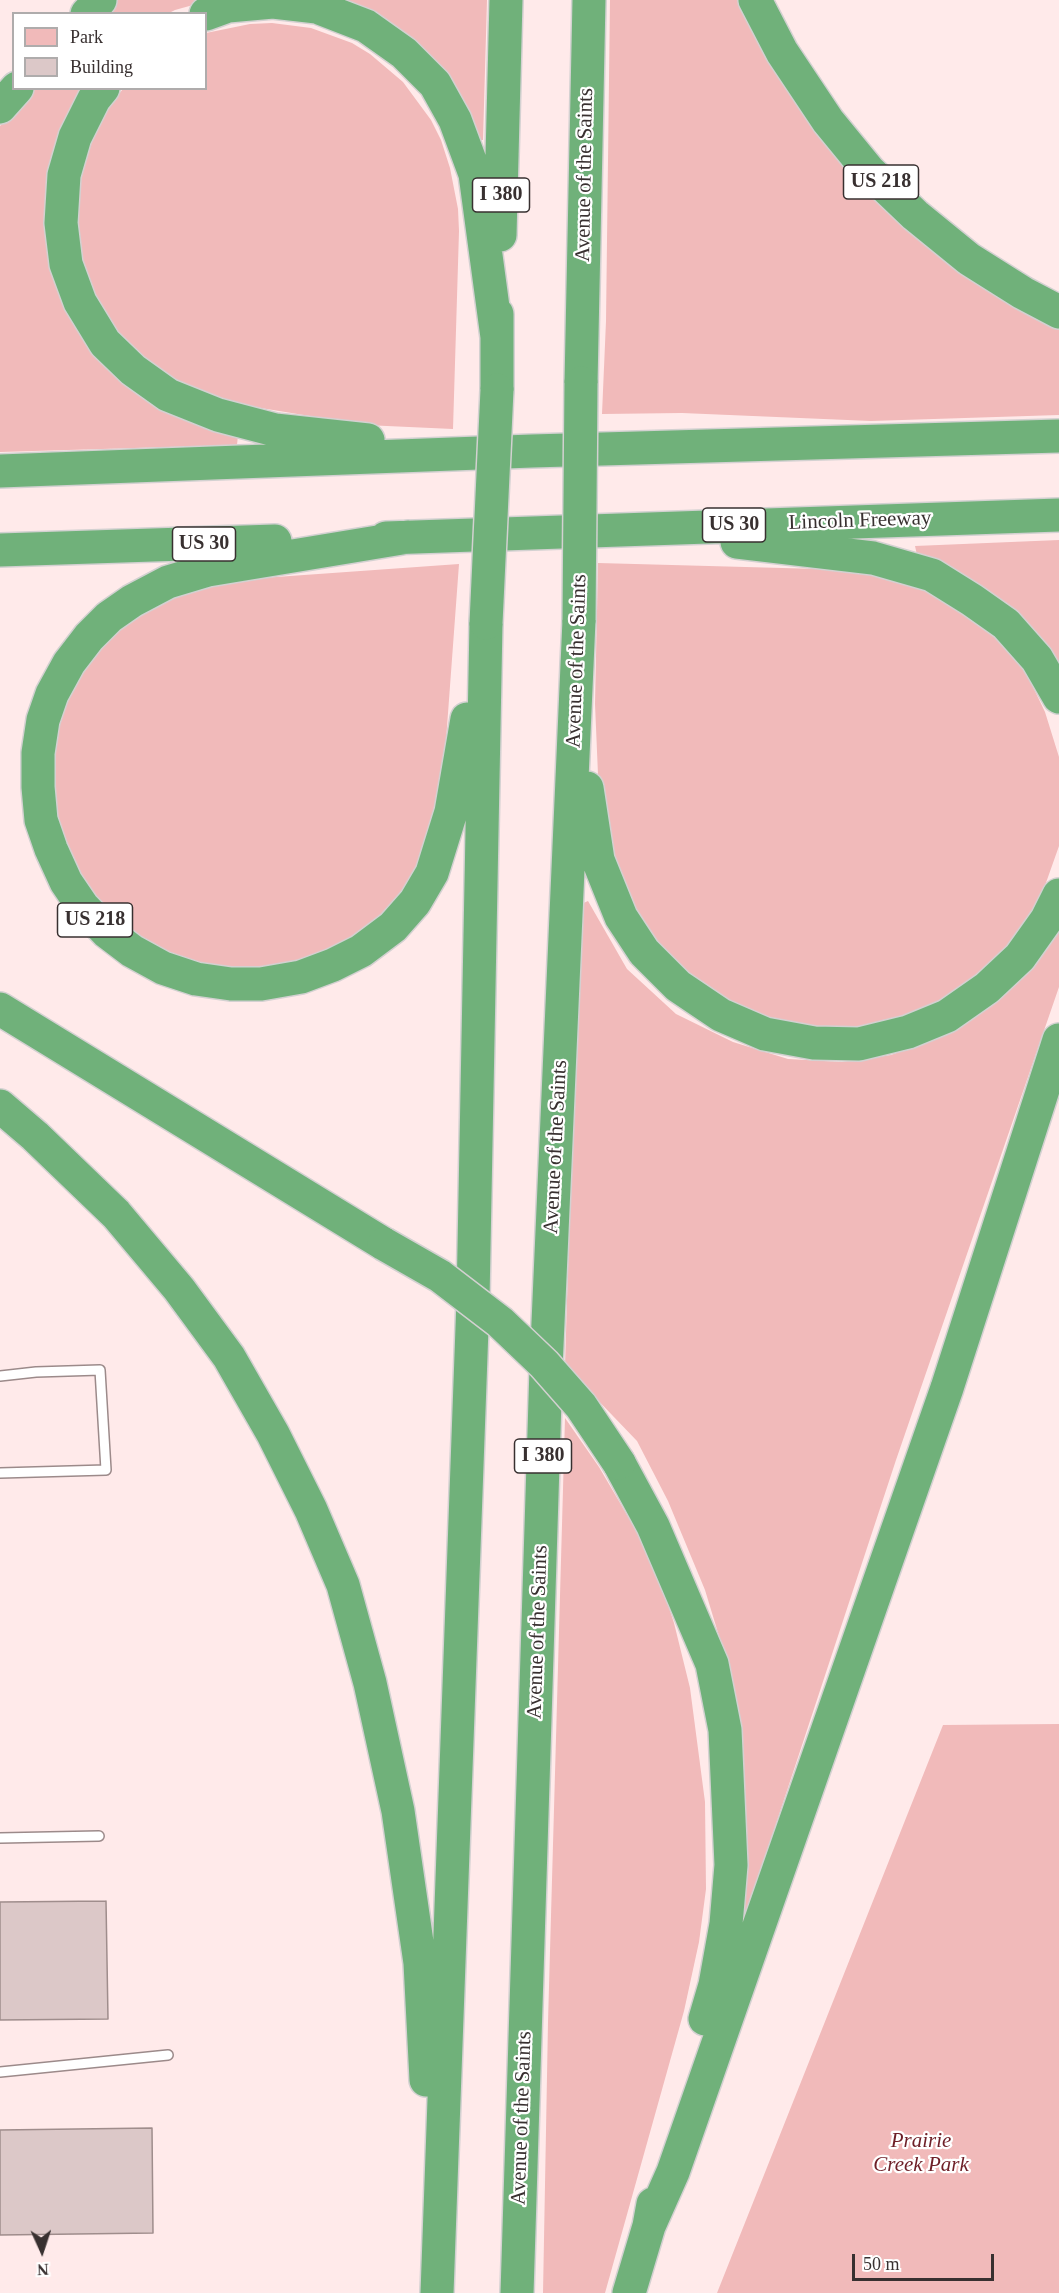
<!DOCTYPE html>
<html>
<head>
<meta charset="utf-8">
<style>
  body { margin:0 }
  #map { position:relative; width:1059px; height:2293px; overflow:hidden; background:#ffeaea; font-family:Georgia,serif }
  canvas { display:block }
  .legend { position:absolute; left:12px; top:12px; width:195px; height:78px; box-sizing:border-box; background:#fff; border:2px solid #afacac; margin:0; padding:8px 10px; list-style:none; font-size:18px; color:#383030 }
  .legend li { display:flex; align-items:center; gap:12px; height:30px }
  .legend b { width:30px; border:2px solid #afacac }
  .north { position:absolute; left:12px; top:2221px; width:60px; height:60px; -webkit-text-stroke:4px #fff; paint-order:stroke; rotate:177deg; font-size:16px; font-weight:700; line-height:24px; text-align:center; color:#383030 }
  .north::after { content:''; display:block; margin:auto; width:21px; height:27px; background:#383030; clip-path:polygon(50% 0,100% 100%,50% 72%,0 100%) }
  .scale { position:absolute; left:852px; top:2254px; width:142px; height:27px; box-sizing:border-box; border:3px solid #383030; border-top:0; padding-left:8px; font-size:18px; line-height:21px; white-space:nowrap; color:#383030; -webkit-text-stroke:4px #fff; paint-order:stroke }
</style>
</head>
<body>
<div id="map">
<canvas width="1059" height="2293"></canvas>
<ul class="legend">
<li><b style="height:16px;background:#f1baba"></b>Park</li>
<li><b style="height:16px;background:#dcc8c8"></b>Building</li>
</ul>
<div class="north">N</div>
<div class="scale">50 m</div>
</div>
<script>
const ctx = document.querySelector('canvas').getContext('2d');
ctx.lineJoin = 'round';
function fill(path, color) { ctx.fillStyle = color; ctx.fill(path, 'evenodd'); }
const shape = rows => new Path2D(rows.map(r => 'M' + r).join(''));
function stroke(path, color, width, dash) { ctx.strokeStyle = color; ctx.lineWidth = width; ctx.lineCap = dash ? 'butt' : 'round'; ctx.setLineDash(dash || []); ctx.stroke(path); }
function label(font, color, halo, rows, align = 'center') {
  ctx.font = font + ' Georgia,serif'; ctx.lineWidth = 4.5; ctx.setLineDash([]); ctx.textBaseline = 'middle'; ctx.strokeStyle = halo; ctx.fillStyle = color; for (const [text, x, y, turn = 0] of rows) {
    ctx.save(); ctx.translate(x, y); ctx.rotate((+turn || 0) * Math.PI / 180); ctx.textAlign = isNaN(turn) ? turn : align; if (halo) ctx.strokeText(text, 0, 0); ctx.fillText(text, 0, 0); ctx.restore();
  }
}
fill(shape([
  [118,0,211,0,175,10,169,13,105,14],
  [328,0,487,0,483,140,476,140],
  [610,0,741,0,787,88,1030,314,1059,329,1059,415,871,421,682,413,602,414,606,321],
  [272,23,311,28,352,43,370,54,403,82,431,120,441,140,450,168,458,209,459,231,453,429,365,425,224,402,158,373,115,331,103,313,88,279,76,236,74,207,82,163,94,134,108,107,123,89,206,88,206,33,250,24],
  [35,89,84,89,72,107,50,166,65,303,238,435,237,445,0,452,0,126],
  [1059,540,1059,670,1004,604,967,577,917,555,915,546],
  [598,563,856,570,916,584,956,605,998,639,1024,668,1045,712,1059,757,1059,846,1036,911,1017,943,947,1003,876,1029,781,1026,688,985,632,920,600,822,595,704],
  [459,564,441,808,409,887,378,922,304,965,224,973,145,948,80,887,54,823,49,747,64,700,86,664,117,627,189,590,248,579],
  [588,901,627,969,676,1014,733,1042,788,1059,842,1062,891,1055,937,1038,978,1015,1014,984,1059,922,1059,987,896,1460,746,1915,741,1914,729,1669,705,1590,668,1501,637,1441,565,1366,579,905],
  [565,1418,599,1467,654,1561,674,1623,690,1688,705,1802,706,1889,699,1942,684,2011,605,2293,543,2293,548,2022],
  [1059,1724,1059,2293,717,2293,943,1725]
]), '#f1baba');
const building = shape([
  [106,1901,108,2019,0,2020,0,1902,106,1901],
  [152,2128,153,2233,0,2235,0,2130,152,2128]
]);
fill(building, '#dcc8c8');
stroke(building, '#9f8d8c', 1.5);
const lane = shape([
  [0,1376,36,1372,100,1370,106,1470,0,1473],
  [0,1838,99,1836],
  [0,2072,168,2055]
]);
const highway = shape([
  [755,0,782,52,828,121,869,171,915,215,969,259,1023,293,1059,312],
  [87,14,100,0],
  [206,14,228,6,273,2,317,7,366,26,404,53,435,84,455,120,475,174,497,337],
  [103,88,94,99,75,137,64,175,61,223,66,264,80,302,105,343,133,370,168,395,218,415,275,430,368,440],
  [0,107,17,88],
  [500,235,506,0],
  [581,383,589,0],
  [497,390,497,314],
  [0,471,532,451,1059,436],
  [408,537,208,570,168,582,132,601,109,617,89,637,69,663,52,694,43,720,38,753,38,787,41,820,51,849,66,882,83,907,107,932,132,951,163,968,196,979,231,984,261,984,301,977,333,965,361,951,393,927,415,902,432,873,451,812,467,719],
  [386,538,1059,515],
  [737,542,873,558,932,575,972,600,1006,624,1037,659,1059,697],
  [0,550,275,541],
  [587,788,598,860,621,917,644,952,678,986,721,1015,765,1034,814,1043,859,1044,908,1032,947,1016,987,988,1020,957,1047,919,1059,895],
  [0,1009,384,1244],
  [0,1106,35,1136,116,1214,179,1289,229,1357,273,1434,311,1510,343,1585,370,1683,398,1811,420,1963,426,2080],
  [619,1463,653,1526,712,1664,725,1730,731,1865,726,1924,715,1985,705,2019],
  [649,2226,673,2172,947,1388,1059,1040],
  [437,2293,473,1300,486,623],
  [517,2293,546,1368,579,620],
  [629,2293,649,2226,653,2204]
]);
stroke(lane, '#9c8a8a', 12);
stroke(highway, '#d3d1d1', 36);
stroke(lane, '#fff', 9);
stroke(highway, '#70b17a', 33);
const highwayBridge = shape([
  [579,620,581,383],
  [486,623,497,390],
  [384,1244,440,1276,500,1322,544,1364,581,1406,619,1463]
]);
stroke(highwayBridge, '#d3d1d1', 36, []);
stroke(highwayBridge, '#70b17a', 33);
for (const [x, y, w] of [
  [881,182,75],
  [501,195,57],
  [734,525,63],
  [204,544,63],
  [95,920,75],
  [543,1456,57]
]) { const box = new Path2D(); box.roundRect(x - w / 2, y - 17, w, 34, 4.5); ctx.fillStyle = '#fff'; ctx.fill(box); stroke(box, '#383030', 1.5); }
label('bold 20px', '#383030', null, [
  ["US 218",881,182],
  ["I 380",501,195],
  ["US 30",734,525],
  ["US 30",204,544],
  ["US 218",95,920],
  ["I 380",543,1456]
]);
label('21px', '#383030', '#fff', [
  ["Avenue of the Saints",585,175,-89],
  ["Lincoln Freeway",860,521,-2],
  ["Avenue of the Saints",577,661,-88],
  ["Avenue of the Saints",556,1147,-87],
  ["Avenue of the Saints",538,1632,-88],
  ["Avenue of the Saints",522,2118,-88]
]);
label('italic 21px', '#6e1f27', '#fff', [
  ["Prairie",921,2141],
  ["Creek Park",921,2165]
]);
</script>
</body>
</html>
